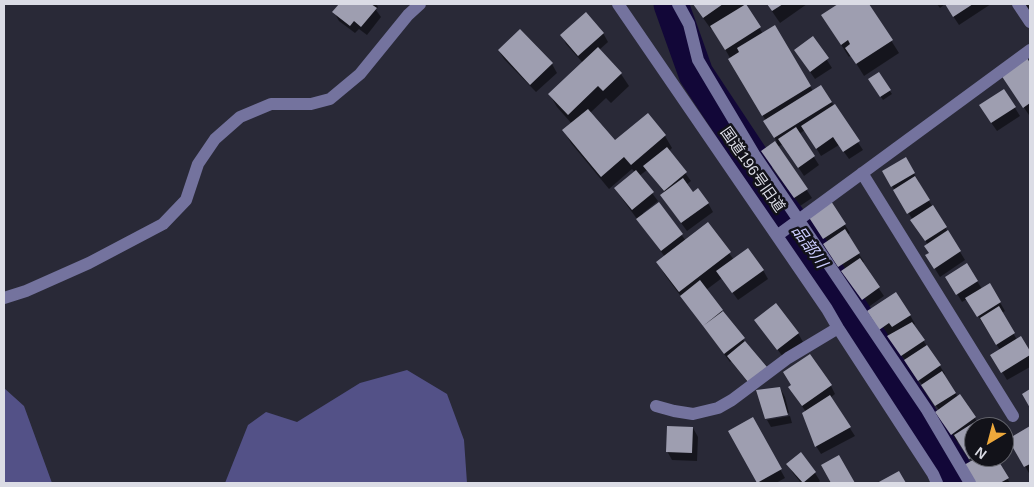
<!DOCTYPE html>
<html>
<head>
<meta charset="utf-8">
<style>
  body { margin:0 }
  #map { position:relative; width:1034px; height:487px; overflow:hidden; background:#292937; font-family:Helvetica,sans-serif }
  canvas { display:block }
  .frame { position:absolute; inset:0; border:5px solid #dbdce5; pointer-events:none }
  .north { position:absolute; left:964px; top:417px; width:50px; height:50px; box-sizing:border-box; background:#121219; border:1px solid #62636b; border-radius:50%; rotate:217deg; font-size:14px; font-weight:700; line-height:20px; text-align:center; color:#dbdce5 }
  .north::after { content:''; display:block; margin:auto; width:18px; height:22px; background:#eda83b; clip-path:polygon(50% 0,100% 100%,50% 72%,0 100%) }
</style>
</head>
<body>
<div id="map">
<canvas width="1034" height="487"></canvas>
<div class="frame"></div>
<div class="north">N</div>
</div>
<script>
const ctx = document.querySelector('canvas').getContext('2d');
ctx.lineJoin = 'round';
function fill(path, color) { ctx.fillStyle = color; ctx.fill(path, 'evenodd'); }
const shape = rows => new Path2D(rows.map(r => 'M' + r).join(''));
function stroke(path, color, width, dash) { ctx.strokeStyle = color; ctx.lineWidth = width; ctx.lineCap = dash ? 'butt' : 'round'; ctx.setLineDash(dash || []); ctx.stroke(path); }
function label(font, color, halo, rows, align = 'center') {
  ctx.font = font + ' Helvetica,"Noto Sans JP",sans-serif'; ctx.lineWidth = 5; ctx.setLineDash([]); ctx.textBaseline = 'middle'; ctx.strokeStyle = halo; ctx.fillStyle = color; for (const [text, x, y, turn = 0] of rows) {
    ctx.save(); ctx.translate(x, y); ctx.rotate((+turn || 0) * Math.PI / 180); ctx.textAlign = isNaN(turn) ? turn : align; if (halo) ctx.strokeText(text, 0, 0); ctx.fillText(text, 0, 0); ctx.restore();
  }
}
fill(shape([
  [407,370,447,394,464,440,467,483,225,483,248,425,266,412,297,422,360,383],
  [4,388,24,406,52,483,4,483]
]), '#535187');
fill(shape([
  [340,4,376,4,378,7,376,10,381,17,367,35,359,29,355,33,339,21,334,12],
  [693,4,742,4,744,6,746,5,763,34,774,27,813,91,821,86,863,150,849,159,839,145,821,156,805,130,799,134,819,165,804,176,783,144,778,147,812,198,800,206,763,151,777,142,765,121,766,121,713,28,711,29],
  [767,4,807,4,780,23],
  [840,4,868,4,899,53,864,76,851,55,849,57,822,15],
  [937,4,991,4,959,25,945,4,940,8],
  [1024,4,1030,4,1030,14],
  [603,33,608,42,599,50,621,74,629,86,611,103,606,98,590,113,615,142,648,115,665,136,672,148,669,151,691,181,686,185,693,194,708,203,713,212,687,231,667,204,665,193,647,170,639,176,658,201,643,213,644,215,659,204,686,241,708,224,734,260,763,270,768,279,738,300,722,278,706,290,747,345,754,390,731,361,730,362,665,275,658,263,665,257,615,189,635,172,632,169,609,189,571,143,564,131,572,124,557,107,550,95,583,63,566,44,562,35],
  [813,38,832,68,815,79,801,59],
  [499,51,552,64,557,73,536,92,504,59],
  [1026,60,1030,66,1029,115,1008,84],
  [878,74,892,94,883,100,869,80],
  [1004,90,1020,116,997,131,985,114],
  [905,158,919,182,918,183,965,260,940,277,932,264,928,245,883,171],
  [815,225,845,225,850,233,847,235,864,262,861,263,884,296,867,308,829,253,827,243],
  [967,265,982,289,990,285,1005,311,1002,313,1017,340,1021,338,1030,353,1030,367,1007,380,992,355,1000,350,967,299,962,302,947,277],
  [910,315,915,324,913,325,940,366,945,374,943,375,958,397,960,396,980,426,974,427,974,457,994,457,1010,483,976,483,972,462,959,441,956,442,941,420,939,410,928,393,888,336,885,338,873,320],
  [756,320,798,333,803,342,783,357],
  [831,386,835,394,830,398,855,436,821,454,816,446,806,412,795,396],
  [780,388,785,397,789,413,766,417],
  [790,416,792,423,771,427,767,420],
  [752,419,785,478,776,483,759,483,730,431],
  [1030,427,1030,475,1010,439],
  [693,428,698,437,697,461,672,460,667,451],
  [801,454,815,473,820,481,818,483,801,483,793,473,788,465]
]), '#0007');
stroke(shape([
  [671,4,696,74,753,160,756,176,813,251,954,469,962,483]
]), '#120738', 35);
fill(shape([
  [339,4,371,4,377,8,361,27,354,21,350,26,332,12],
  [693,4,723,4,703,18],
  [746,4,761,27,725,50,710,26],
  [767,4,783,4,772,11],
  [838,4,869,4,893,40,856,64,845,48,850,44,848,40,841,45,821,15],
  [945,4,973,4,953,17],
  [586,12,604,33,578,56,560,35],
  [775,25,811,86,762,116,728,59,739,52,737,48],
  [520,29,553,63,530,85,498,50],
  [813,36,829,58,810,72,794,50],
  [598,47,622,73,603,91,598,86,568,115,548,94],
  [1027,58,1030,63,1030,103,1023,108,1001,75],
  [879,72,891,90,880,97,868,79],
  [821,85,832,102,774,138,763,121],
  [1004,89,1016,107,991,123,979,105],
  [835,104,860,141,843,152,833,137,816,149,801,126],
  [588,109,615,140,648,113,666,135,631,165,624,157,601,177,562,130],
  [796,127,815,156,798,168,778,139],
  [775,141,808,189,794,198,761,151],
  [667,147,687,172,664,191,643,166],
  [906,157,915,173,891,187,882,171],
  [636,170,654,192,632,210,614,188],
  [915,176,930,200,907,214,893,190],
  [683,178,693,192,698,188,709,203,681,223,660,195],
  [831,201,846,224,823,239,808,216],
  [659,202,683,234,661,251,636,219],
  [933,205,947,227,925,241,910,220],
  [708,222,731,252,679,292,656,262],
  [845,229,860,253,838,267,823,244],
  [948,230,961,251,934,269,925,255,929,253,924,246],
  [748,248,764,270,732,293,716,271],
  [860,258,880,287,862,300,841,271],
  [967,263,978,281,956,295,945,277],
  [700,280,723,310,703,326,680,296],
  [990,283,1001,302,977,317,965,298],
  [896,292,911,315,892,327,889,323,879,330,867,311],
  [776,303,799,333,777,350,754,320],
  [999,306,1015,333,996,345,980,318],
  [723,311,745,338,724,354,703,326],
  [912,322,925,340,901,356,887,336],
  [1021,336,1030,351,1030,355,1001,373,990,355],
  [745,341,767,367,748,382,727,356],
  [927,345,941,365,918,381,904,360],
  [810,354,832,385,802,406,788,387,791,385,783,372],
  [942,371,956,393,935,406,921,385],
  [780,387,788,415,765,419,756,390],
  [1030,389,1030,408,1022,394],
  [960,394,976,417,951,435,935,412],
  [830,395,851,427,815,447,802,413],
  [753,417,782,469,757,483,728,431],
  [973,423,976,427,974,427,974,457,969,459,954,435],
  [667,426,693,427,692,453,666,452],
  [1030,426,1030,464,1024,467,1008,439],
  [801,452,816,472,803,483,786,464],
  [839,455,855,483,831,483,821,465],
  [978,457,996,457,1009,478,1000,483,975,483,964,465],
  [899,471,906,483,877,483]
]), '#9e9eb0');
stroke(shape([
  [618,4,827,309,838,328,933,474,937,483],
  [678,4,689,24,698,60,754,154,927,410,970,483],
  [1018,4,1030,22],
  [862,173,1013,416],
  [778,235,1030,50],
  [4,298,26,291,89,263,163,224,186,200,198,164,215,139,240,117,271,104,311,104,330,99,360,74,408,15,420,4],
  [656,406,674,411,693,414,718,408,732,400,788,358,838,328]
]), '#74739e', 12);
label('15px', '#dbdce5', '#121219', [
  ["国道196号旧道",752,170,55]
]);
label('italic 16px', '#cbccfe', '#121219', [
  ["品部川",809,247,55]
]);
</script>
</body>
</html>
